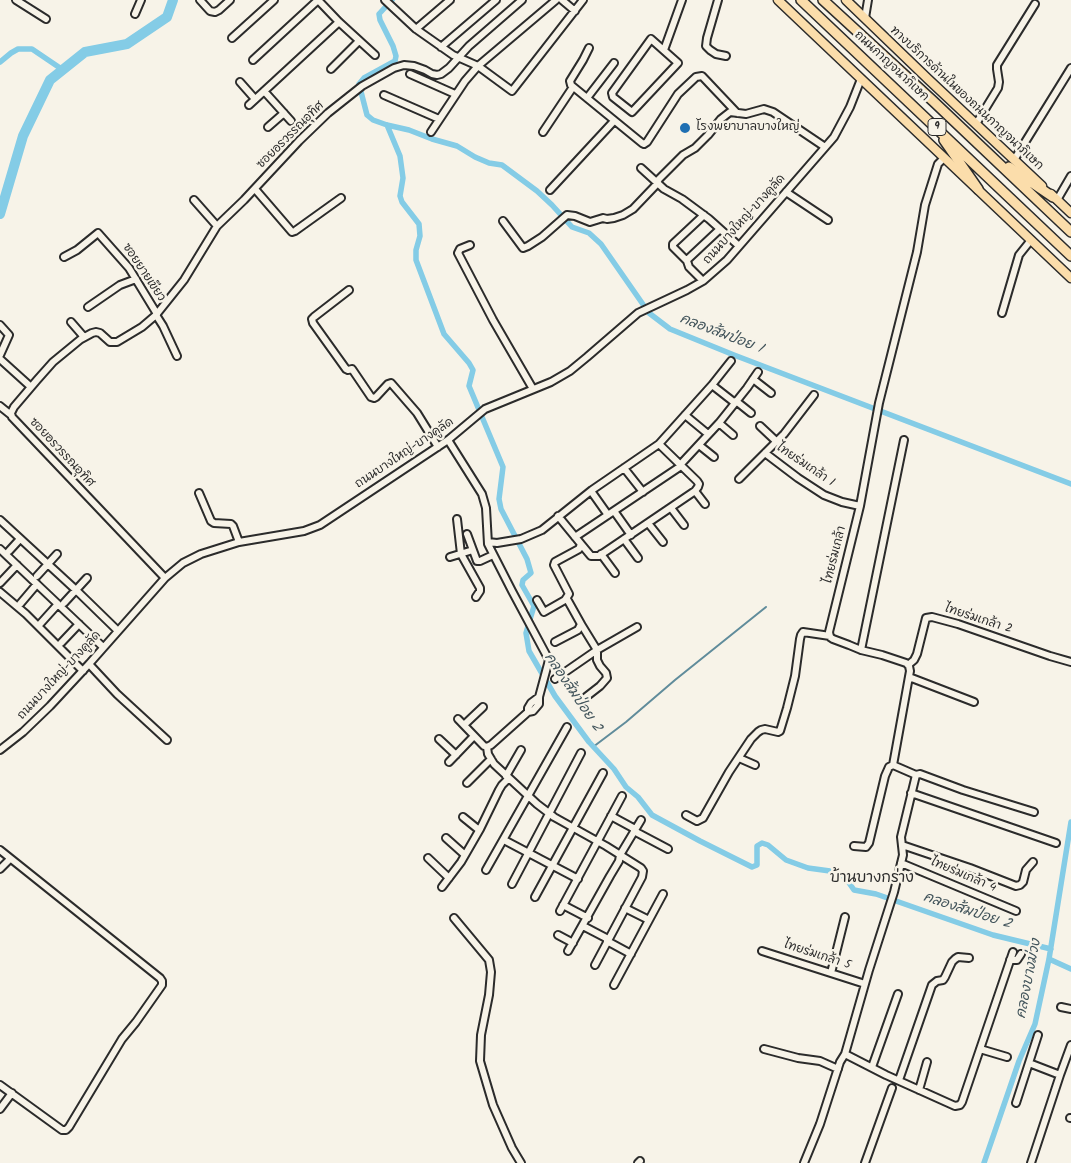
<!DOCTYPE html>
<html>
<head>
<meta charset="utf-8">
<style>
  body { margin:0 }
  canvas { display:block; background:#f7f3e8 }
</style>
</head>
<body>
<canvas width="1071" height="1163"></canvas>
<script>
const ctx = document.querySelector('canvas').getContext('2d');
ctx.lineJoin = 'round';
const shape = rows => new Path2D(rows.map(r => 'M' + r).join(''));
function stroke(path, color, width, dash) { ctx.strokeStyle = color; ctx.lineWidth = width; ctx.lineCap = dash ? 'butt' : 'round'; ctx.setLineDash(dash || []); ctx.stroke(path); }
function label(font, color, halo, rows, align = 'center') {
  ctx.font = font + ' Kalam,"Playpen Sans Thai",sans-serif'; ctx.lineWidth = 5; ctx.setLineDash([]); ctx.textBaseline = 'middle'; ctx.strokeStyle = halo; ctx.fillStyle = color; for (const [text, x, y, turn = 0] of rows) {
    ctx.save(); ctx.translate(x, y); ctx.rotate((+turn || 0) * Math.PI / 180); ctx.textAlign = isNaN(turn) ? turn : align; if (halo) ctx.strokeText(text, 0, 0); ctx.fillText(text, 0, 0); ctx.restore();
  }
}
stroke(shape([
  [593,747,626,722,675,680,766,607]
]), '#608c9b', 2);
stroke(shape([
  [392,0,379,14,380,20,393,46,396,56,395,61,364,78,359,84,367,115,373,120,387,125,409,130,432,139,457,146,475,157,489,163,502,165,537,191,552,205,572,227,589,233,601,244,649,313,670,329,734,355,1071,484],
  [0,62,11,53,18,49,32,49,63,70],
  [387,125,400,156,403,178,400,196,402,202,419,224,420,236,416,250,416,260,444,334,469,363,473,370,469,386,503,467,499,499,501,509,527,559,531,573,523,580,522,585,534,606,526,633,529,651,555,696,589,742,614,769,626,787,638,797,652,815,700,841,752,867,757,865,757,846,762,843,768,845,786,860,808,868,830,871,845,877,854,890,876,894,993,935,1051,949],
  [1049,959,1071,969],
  [984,1163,1019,1061,1035,1024,1049,959,1071,822]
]), '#84cce6', 5.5);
stroke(shape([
  [0,214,23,136,50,80,85,52,127,44,167,17,173,0]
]), '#84cce6', 10);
const minor = shape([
  [16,0,46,19],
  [200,0,210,11,215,12,219,10,230,0],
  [318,0,339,22,375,55],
  [385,0,416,29,453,55,478,66,512,91,583,0],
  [562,0,575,11],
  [718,0,707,38,706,46,710,50,716,54,726,56],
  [135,14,141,0],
  [865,18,868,0],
  [416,29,450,0],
  [232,38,274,0],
  [651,39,678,63,632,112,613,97,612,93,651,39],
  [441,47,496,0],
  [589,48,583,60,570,81,571,85,642,143,644,144,647,142,678,94,696,77,702,76,737,113],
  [664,50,682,0],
  [253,60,318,0],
  [331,69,359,41],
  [410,74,455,94],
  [240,82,255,99],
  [264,91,291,121],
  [384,95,439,119],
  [587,98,614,63],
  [249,105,339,22],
  [976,124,998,88,999,82,997,69,997,65,1035,4],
  [268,127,284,113],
  [431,132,465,81,478,66,556,0],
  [543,132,573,87],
  [1014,160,1071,68],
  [641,168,664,189,682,199,709,219,739,246],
  [255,189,292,232,295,231,341,198],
  [550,190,614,121],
  [786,192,828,220],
  [194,200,217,226],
  [1057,200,1071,176],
  [503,221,523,248,528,246,542,237,567,215,575,216,590,222,603,218,607,219,614,218,623,215,633,209,655,186,659,179,683,155,695,148,708,135,721,119,730,112,746,114,764,109,773,112,825,147],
  [470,245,460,249,458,253,493,320,533,389],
  [64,257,77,250,98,233,129,268,157,314],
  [687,261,673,247,673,244,704,215],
  [703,281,689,267,687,261,688,259,720,229],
  [349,290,314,317,312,319,313,323,346,369,348,370,352,369,371,397,374,398,376,397,388,384,391,383,417,413,438,447],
  [88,307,120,285,136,279],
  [1002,313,1019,255,1031,240],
  [156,315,163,326,177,356],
  [71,322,84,337],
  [0,325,9,335,0,355],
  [0,359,31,387],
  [753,379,771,393],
  [712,385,735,403],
  [736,401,751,413],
  [0,406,11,415],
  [685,415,708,434],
  [719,423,733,435],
  [760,426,777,442],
  [448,440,482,494,486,508,488,544,512,591,549,660,539,697,539,704,533,711,528,712,491,745,487,747,484,746,458,719],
  [699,445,714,457],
  [765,453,798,478,824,495,842,502,860,506],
  [680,465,719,423,747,388,758,372],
  [624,468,643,492],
  [739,479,784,434,814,395],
  [591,491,608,515],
  [695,491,705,504],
  [199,493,211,521,214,523,231,524,233,526,239,542],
  [671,508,684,525],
  [614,511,631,535],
  [457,519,461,554,480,588,480,591,476,597],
  [0,520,76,590,117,630],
  [648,523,663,542],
  [467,534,477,561,480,561,493,555],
  [575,537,681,466],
  [624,539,638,558],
  [488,542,497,543,521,539,542,530,592,490,659,444,712,385,731,361],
  [581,544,591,556,599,556,695,491,698,487,699,484,697,481,659,444],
  [0,549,103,647],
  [9,551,20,539],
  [601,554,615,573],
  [450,557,473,550],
  [37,576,57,554],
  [165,578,12,417,11,413,14,407,37,380,53,362,81,339,92,333,96,332,100,333,110,342,117,342,142,327,156,315,184,280,217,226,244,200,299,141,328,113,362,86,394,68,404,65,414,66,425,70,432,74,437,75,441,74,449,68,469,46,522,0],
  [0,583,17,565],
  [0,592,26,614,83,671],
  [537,600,544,612,565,600,569,594,554,565,555,562,579,549,581,544,558,516],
  [64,603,87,578],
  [20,604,37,584],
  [40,624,58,604],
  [581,624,597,650,597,660,600,666,606,673,607,678,600,686,582,700],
  [555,642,578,630,581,624,567,599],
  [61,643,79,624],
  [861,650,904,440],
  [89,664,117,694,167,740],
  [908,665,914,660,917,654,926,618,932,617,958,624,1050,656,1071,662],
  [909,677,974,702],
  [555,679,597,650,637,627],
  [528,712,528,708,531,703,539,697],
  [464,725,483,707],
  [439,739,456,755],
  [487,747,488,754,494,764,537,804,554,817,606,846,641,868,643,871,642,877,595,965],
  [0,750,23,732,50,706,89,664,165,578,183,563,201,554,239,542,304,531,320,525,448,440,485,409,551,382,570,371,587,357,638,313,687,290,703,281,727,260,834,137,850,107,861,79],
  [739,758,755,765],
  [449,762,474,736],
  [916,775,920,774,963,790,1034,812],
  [506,776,521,750],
  [467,783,491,759],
  [911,793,1056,843],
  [686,815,697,821,703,818,729,772,751,739,758,732,761,730,765,729,778,732,780,731,787,708,795,676,800,639,801,635,803,632,830,636],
  [611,816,635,829],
  [463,817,479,830],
  [634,831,668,849],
  [446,838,465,855],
  [504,840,578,879],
  [902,845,970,868,1016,886,1020,885,1023,882,1026,870,1033,862],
  [854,846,866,847,869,843,885,776,889,767,893,765],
  [0,850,160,978,162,981,162,985,136,1022,122,1039,69,1127,66,1130,62,1130,0,1085],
  [428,858,449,878],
  [901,863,1016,911],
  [0,869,10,859],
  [486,870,567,727],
  [512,884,581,753],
  [442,887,461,862,480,829,499,790,502,785,509,778],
  [535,897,603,773],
  [563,905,588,918],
  [625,908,649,920],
  [560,911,622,796],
  [454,918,489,960,491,972,489,995,481,1035,480,1061,493,1105,512,1148,521,1163],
  [583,926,608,939],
  [558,935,573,943],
  [607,941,631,954],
  [568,951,610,876,619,861,620,855,641,820],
  [762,951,865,984],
  [1010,960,1017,960,1021,954],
  [831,973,845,917],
  [614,985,663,894],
  [1061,1007,1071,1009],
  [764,1049,798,1058,820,1061,838,1069],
  [980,1049,1007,1057],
  [845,1054,886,1075,955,1106,960,1105,962,1102,1013,952],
  [1029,1063,1060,1075],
  [872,1067,898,994],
  [899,1080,932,985,937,981,943,980,945,977,952,962,955,959,958,957,969,958],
  [919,1090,927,1062],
  [1016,1103,1038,1035],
  [0,1109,12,1093],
  [1070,1118,1071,1118],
  [638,1163,640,1161],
  [804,1163,820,1124,840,1062,845,1054,869,970,894,892,903,855,901,837,916,775,893,765,910,671,909,666,906,663,882,655,861,650,849,645,833,639,830,637,829,632,860,506,879,403,917,252,925,205,938,164,944,158],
  [865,1163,892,1088],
  [1031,1163,1060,1075,1071,1045]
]);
const major = shape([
  [778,0,1071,278],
  [846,0,928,79,1042,186],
  [1051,194,1071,213]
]);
const highway = shape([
  [801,0,1071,256],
  [823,0,933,101,1071,232],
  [944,140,978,189],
  [1009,167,1053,197]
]);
stroke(minor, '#2b2b2b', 10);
stroke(major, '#2b2b2b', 11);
stroke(highway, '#2b2b2b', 12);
stroke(minor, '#f7f3e8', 6);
stroke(major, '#fbddab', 8);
stroke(highway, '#fbddab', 9);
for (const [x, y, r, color] of [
  [685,128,6,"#1f6fb2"]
]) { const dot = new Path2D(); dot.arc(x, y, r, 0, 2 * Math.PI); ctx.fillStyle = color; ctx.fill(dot); stroke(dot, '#f7f3e8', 2); }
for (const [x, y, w] of [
  [937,127,18]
]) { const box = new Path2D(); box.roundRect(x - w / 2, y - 8.5, w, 17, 4); ctx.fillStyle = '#f7f3e8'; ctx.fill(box); stroke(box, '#2b2b2b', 1); }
label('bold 11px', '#2b2b2b', null, [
  ["9",937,127]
]);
label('12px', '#2b2b2b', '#f7f3e8', [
  ["ถนนกาญจนาภิเษก",891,67,43],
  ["ทางบริการด้านในของถนนกาญจนาภิเษก",966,99,43],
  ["ซอยอรวรรณอุทิศ",291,136,-45],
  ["ถนนบางใหญ่-บางคูลัด",745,220,-48],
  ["ซอยยายเขียว",143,273,56],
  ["ซอยอรวรรณอุทิศ",61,453,47],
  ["ถนนบางใหญ่-บางคูลัด",405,454,-34],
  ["ไทยร่มเกล้า 1",805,466,34],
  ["ไทยร่มเกล้า",836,555,-76],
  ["ไทยร่มเกล้า 2",978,620,18],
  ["ถนนบางใหญ่-บางคูลัด",60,676,-47],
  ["ไทยร่มเกล้า 4",963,876,23],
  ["ไทยร่มเกล้า 5",817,956,18]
]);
label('12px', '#2b2b2b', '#f7f3e8', [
  ["โรงพยาบาลบางใหญ่",696,128]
], 'left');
label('italic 14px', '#41535a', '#f7f3e8', [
  ["คลองส้มป่อย 1",721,335,21],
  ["คลองส้มป่อย 2",572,693,56],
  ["คลองส้มป่อย 2",967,912,18],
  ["คลองบางม่วง",1030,979,-79]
]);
label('15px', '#2b2b2b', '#f7f3e8', [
  ["บ้านบางกร่าง",872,879]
]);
</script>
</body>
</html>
